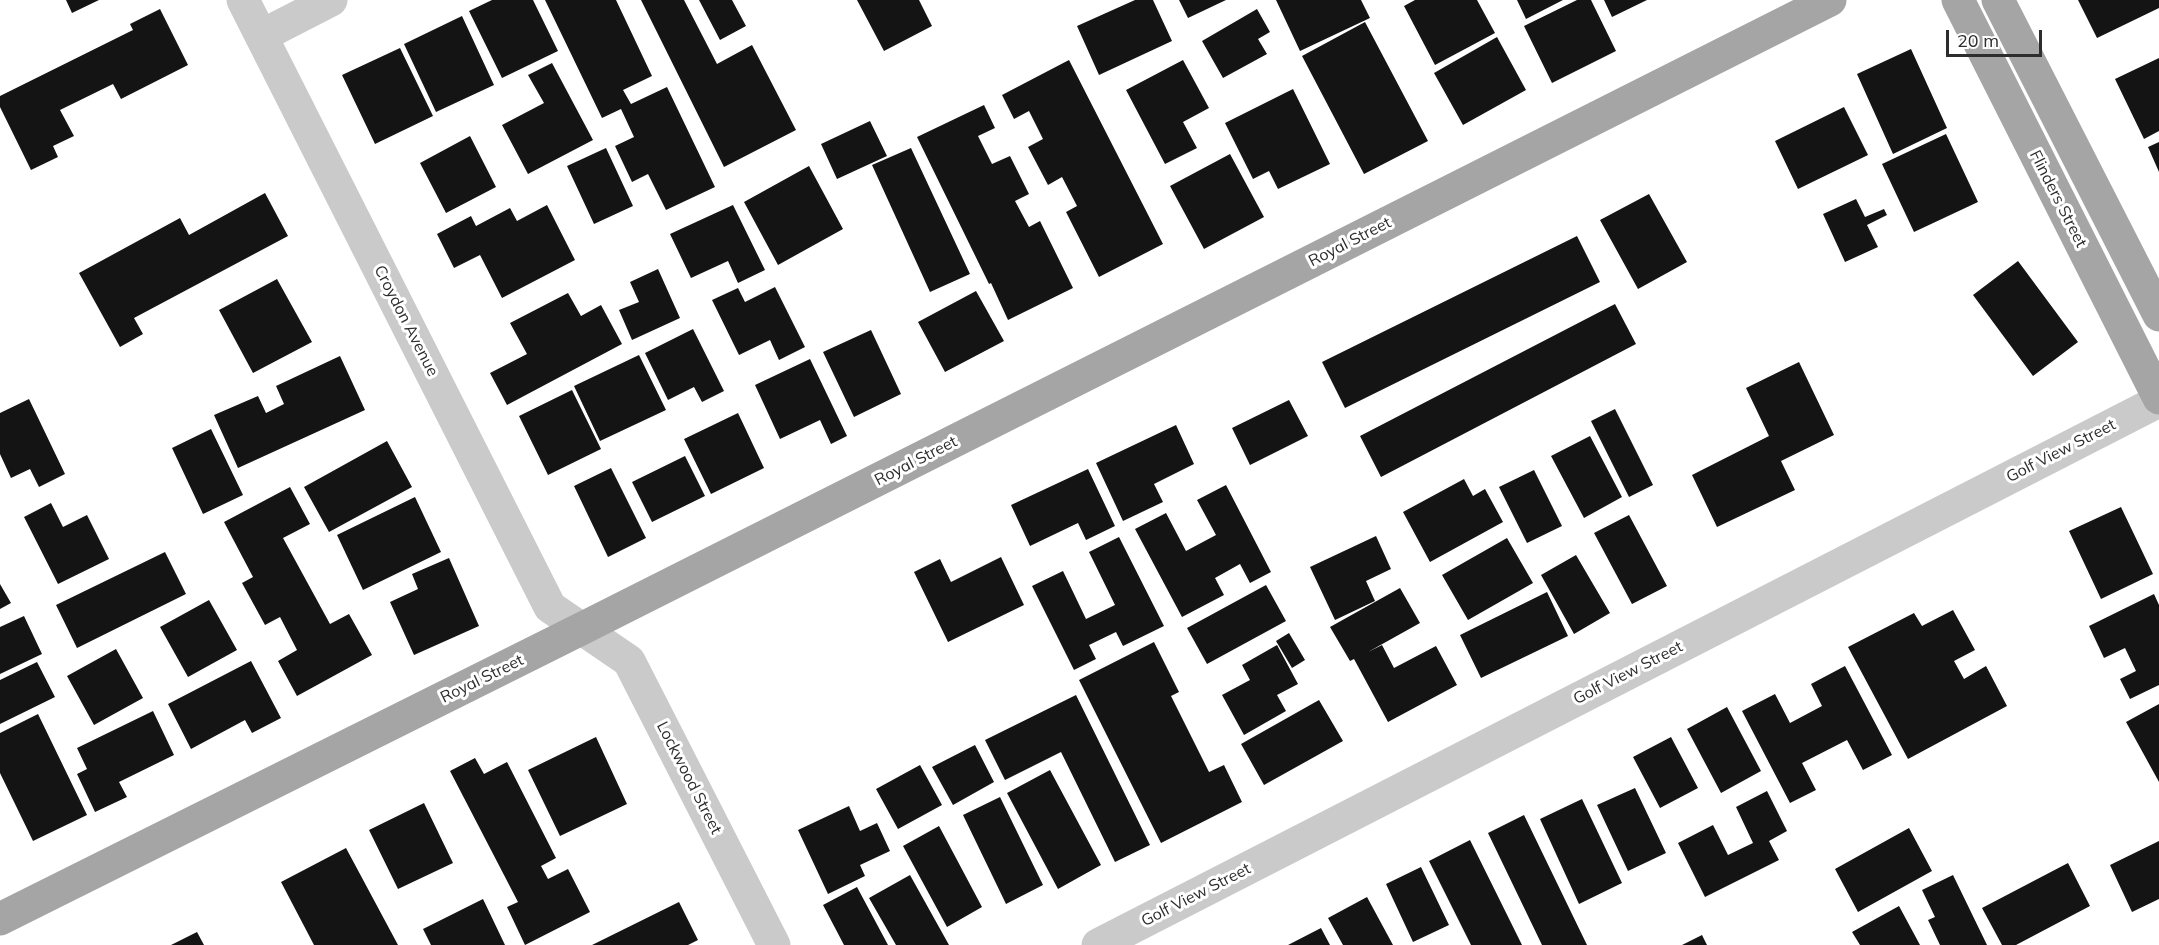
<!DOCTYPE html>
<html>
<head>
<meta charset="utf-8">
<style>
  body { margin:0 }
  #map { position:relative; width:2159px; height:945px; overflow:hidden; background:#fff; font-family:Mulish,sans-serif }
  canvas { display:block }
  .scale { position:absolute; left:1946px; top:30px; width:96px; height:27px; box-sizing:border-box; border:3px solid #2d2d2d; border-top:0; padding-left:8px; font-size:18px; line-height:21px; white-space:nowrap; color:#2d2d2d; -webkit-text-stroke:4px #fff; paint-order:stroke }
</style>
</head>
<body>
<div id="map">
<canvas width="2159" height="945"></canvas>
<div class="scale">20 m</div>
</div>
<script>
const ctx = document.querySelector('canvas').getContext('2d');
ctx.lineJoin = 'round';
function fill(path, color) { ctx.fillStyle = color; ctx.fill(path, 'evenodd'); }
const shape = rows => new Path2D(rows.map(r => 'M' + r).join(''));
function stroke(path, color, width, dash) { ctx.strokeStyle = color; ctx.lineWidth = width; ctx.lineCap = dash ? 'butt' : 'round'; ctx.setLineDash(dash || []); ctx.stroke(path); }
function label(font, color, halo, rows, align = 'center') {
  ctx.font = font + ' Mulish,sans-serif'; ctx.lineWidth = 6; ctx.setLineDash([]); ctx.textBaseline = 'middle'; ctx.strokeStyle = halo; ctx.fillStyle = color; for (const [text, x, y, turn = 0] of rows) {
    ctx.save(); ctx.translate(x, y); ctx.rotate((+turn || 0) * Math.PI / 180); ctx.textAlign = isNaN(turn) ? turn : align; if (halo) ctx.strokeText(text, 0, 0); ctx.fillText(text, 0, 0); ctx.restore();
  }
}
fill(shape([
  [66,0,99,0,72,13],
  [492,0,533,0,558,51,502,78,469,11],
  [545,0,616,0,652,76,623,90,631,104,667,87,715,187,666,210,648,174,632,182,615,146,634,137,621,109,602,118],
  [641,0,684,0,717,64,752,45,796,130,724,167],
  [699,0,732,0,746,26,720,40],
  [857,0,919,0,932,26,884,51],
  [1135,0,1153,0,1172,41,1099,75,1077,26],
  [1179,0,1226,0,1188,18],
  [1276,0,1361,0,1370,18,1300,51],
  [1415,0,1477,0,1495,33,1435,65,1404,6],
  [1517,0,1563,0,1526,19],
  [1577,0,1591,0,1616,51,1552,83,1524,26],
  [1604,0,1647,0,1612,17],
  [2078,0,2159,0,2159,8,2097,38],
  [160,9,188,65,121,99,113,84,60,110,74,136,53,146,58,157,31,170,0,107,0,96,133,30,130,24],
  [1257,9,1270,32,1258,39,1267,54,1223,78,1202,41],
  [462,16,494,85,436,112,404,44],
  [1365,22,1428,141,1364,174,1302,56],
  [1497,37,1526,90,1463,125,1434,73],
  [400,48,433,116,375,144,342,75],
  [1911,49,1947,128,1893,154,1857,74],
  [2159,58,2159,131,2144,139,2115,79],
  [1069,60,1163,244,1099,277,1066,212,1077,206,1062,177,1048,185,1028,147,1043,139,1029,111,1014,119,1002,95],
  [1183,60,1209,108,1183,122,1197,148,1165,164,1126,90],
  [552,63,593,140,528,174,502,125,544,103,528,75],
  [1293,89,1330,164,1278,189,1269,171,1253,179,1225,123],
  [984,105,995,128,978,136,992,164,1010,156,1029,194,1015,201,1029,227,1040,221,1073,288,1008,320,991,283,989,284,917,137],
  [1844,107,1868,155,1798,189,1775,141],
  [870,121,887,156,837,179,821,144],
  [1946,134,1978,202,1914,232,1882,164],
  [470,136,496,187,446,213,420,163],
  [2159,142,2159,172,2148,147],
  [606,148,633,206,594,224,567,166],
  [911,148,970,274,930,292,872,165],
  [1230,154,1264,217,1204,249,1170,186],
  [809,166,843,229,778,265,744,202],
  [265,193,288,236,134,318,143,334,120,347,79,273,180,218,189,235],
  [1649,194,1687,262,1638,289,1600,220],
  [1856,199,1865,217,1884,209,1887,215,1867,225,1878,247,1845,262,1823,214],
  [547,205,575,260,502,298,480,255,454,268,437,234,471,216,476,226,510,208,517,221],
  [733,205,765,270,738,283,728,261,691,278,670,234],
  [1577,236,1600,282,1345,408,1322,362],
  [2018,261,2078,342,2033,376,1973,295],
  [658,269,680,318,632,340,619,310,639,302,630,282],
  [277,279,312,342,253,373,219,310],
  [775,287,805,347,779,360,770,340,739,355,712,300,738,288,745,302],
  [976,291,1004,341,945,372,918,322],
  [568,293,581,316,601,305,622,344,507,405,490,373,527,354,510,323],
  [1615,304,1636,344,1381,477,1360,436],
  [693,329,724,391,702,402,694,387,668,400,645,353],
  [871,330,901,394,854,417,823,352],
  [639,355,666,410,600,441,574,386],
  [340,356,365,410,238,468,214,415,258,396,266,413,284,404,276,386],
  [810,359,847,436,831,444,820,420,780,439,755,385],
  [1799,362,1834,435,1781,461,1795,490,1717,527,1692,475,1769,436,1746,388],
  [572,390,601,449,548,475,519,416],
  [29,399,65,474,39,487,30,469,11,478,0,454,0,413],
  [1289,400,1308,436,1250,465,1232,428],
  [1615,409,1653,485,1629,497,1591,421],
  [738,413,764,468,711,494,684,439],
  [1176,425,1194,464,1154,484,1163,502,1123,521,1096,463],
  [211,429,243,495,203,514,172,448],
  [1590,436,1622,497,1584,518,1551,456],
  [387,441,412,487,329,532,304,487],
  [685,456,705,496,652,522,632,482],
  [611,468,646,538,608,557,574,486],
  [1088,469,1115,526,1086,540,1078,523,1030,546,1011,505],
  [1534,470,1562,526,1527,543,1499,487],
  [1464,479,1473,496,1485,489,1503,522,1430,562,1403,512],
  [1226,485,1271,572,1250,583,1240,564,1215,578,1224,595,1182,617,1135,529,1166,513,1186,551,1216,535,1197,500],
  [290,487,310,524,283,538,330,624,349,614,372,655,297,696,278,661,297,650,280,617,265,625,242,583,253,577,224,522],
  [415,497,441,552,363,590,337,535],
  [51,503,63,527,87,515,109,559,58,584,24,517],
  [2121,507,2153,574,2101,599,2069,531],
  [1629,515,1667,586,1632,604,1594,533],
  [1376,536,1391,569,1366,581,1375,601,1335,620,1310,567],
  [1119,537,1164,626,1123,646,1116,632,1089,645,1096,659,1074,670,1032,586,1063,571,1086,619,1115,605,1089,552],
  [1507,538,1533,583,1468,620,1442,575],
  [165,552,186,594,77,648,56,605],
  [1576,555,1610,613,1574,634,1541,575],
  [1001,557,1024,605,948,642,914,572,940,559,951,582],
  [449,558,479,626,414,655,390,602,418,589,412,574],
  [0,584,11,603,0,609],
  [1266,585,1286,621,1207,664,1187,628],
  [1400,588,1420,623,1368,652,1382,645,1394,668,1436,646,1457,685,1388,722,1354,659,1350,661,1330,627],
  [1547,592,1568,636,1481,678,1460,635],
  [2154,594,2159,605,2159,685,2130,699,2120,679,2136,671,2125,648,2104,658,2089,626],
  [209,600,237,650,188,677,160,627],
  [1953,610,1975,650,1954,661,1964,679,1986,666,2007,706,1908,759,1848,647,1914,613,1922,626],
  [24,616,42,654,0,674,0,627],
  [1289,633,1305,660,1292,668,1276,641],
  [1154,642,1179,692,1171,696,1209,772,1224,765,1242,802,1161,843,1079,680],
  [1277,645,1298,684,1277,695,1286,711,1244,735,1222,695,1250,680,1242,665],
  [116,649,143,698,94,725,67,676],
  [251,661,281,718,252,733,245,720,191,749,168,704],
  [37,662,55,697,0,724,0,680],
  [1845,666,1892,755,1863,770,1847,740,1802,763,1816,790,1790,803,1742,711,1775,694,1790,723,1822,706,1811,684],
  [1076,695,1150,845,1115,862,1061,752,1005,780,985,740],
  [1319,700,1343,741,1264,785,1241,744],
  [2159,704,2159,782,2126,722],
  [1727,707,1761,771,1721,793,1687,729],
  [153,711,174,755,119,782,127,797,95,812,77,774,87,769,77,748],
  [38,714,87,815,33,841,0,773,0,733],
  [596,737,627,804,560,836,528,770],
  [1671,737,1698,788,1660,808,1633,757],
  [975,745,994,782,953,805,932,767],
  [475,758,484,774,507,762,556,858,541,866,548,879,568,869,590,912,525,945,507,907,518,902,450,771],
  [920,765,942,805,898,829,876,789],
  [1050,770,1101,865,1058,889,1007,793],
  [1635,788,1666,853,1628,871,1597,805],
  [1767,791,1787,831,1769,841,1779,860,1705,897,1678,843,1713,825,1728,855,1753,843,1736,807],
  [1000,797,1043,885,1006,904,963,815],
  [1582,799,1622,883,1579,904,1540,819],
  [424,803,453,863,398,889,369,830],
  [849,806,860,831,877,823,890,851,860,865,865,876,828,894,798,830],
  [1524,815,1587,945,1542,945,1488,833],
  [939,826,982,907,947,927,903,846],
  [1909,828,1932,871,1858,912,1835,869],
  [1470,840,1522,945,1471,945,1429,861],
  [2159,841,2159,899,2132,912,2110,865],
  [346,848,398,945,314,945,281,882],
  [2068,863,2090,906,2016,945,2002,945,1982,908],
  [1421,867,1449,925,1413,942,1386,884],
  [910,875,949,945,896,945,869,898],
  [1953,875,1987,945,1940,945,1928,920,1935,917,1922,890],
  [857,887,888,945,844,945,823,905],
  [1367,897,1393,945,1343,945,1328,918],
  [483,899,505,945,431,945,423,929],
  [679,902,698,940,688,945,592,945],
  [1899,906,1920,945,1860,945,1852,932],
  [1321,928,1330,945,1288,945],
  [197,932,204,945,171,945],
  [1702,935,1707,945,1682,945]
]), '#141414');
stroke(shape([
  [243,0,550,607,629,661,774,945],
  [261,36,331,0],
  [1098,945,2159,401]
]), '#cacaca', 33);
stroke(shape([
  [1958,0,2159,398],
  [1998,0,2159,315],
  [0,919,583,628,1830,0]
]), '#a5a5a5', 33);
label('16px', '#2d2d2d', '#fff', [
  ["Flinders Street",2058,199,63],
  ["Royal Street",1350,242,-27],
  ["Croydon Avenue",406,321,63],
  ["Golf View Street",2061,451,-27],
  ["Royal Street",916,461,-27],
  ["Golf View Street",1628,673,-27],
  ["Royal Street",482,679,-26],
  ["Lockwood Street",689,778,63],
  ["Golf View Street",1196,895,-27]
]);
</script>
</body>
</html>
